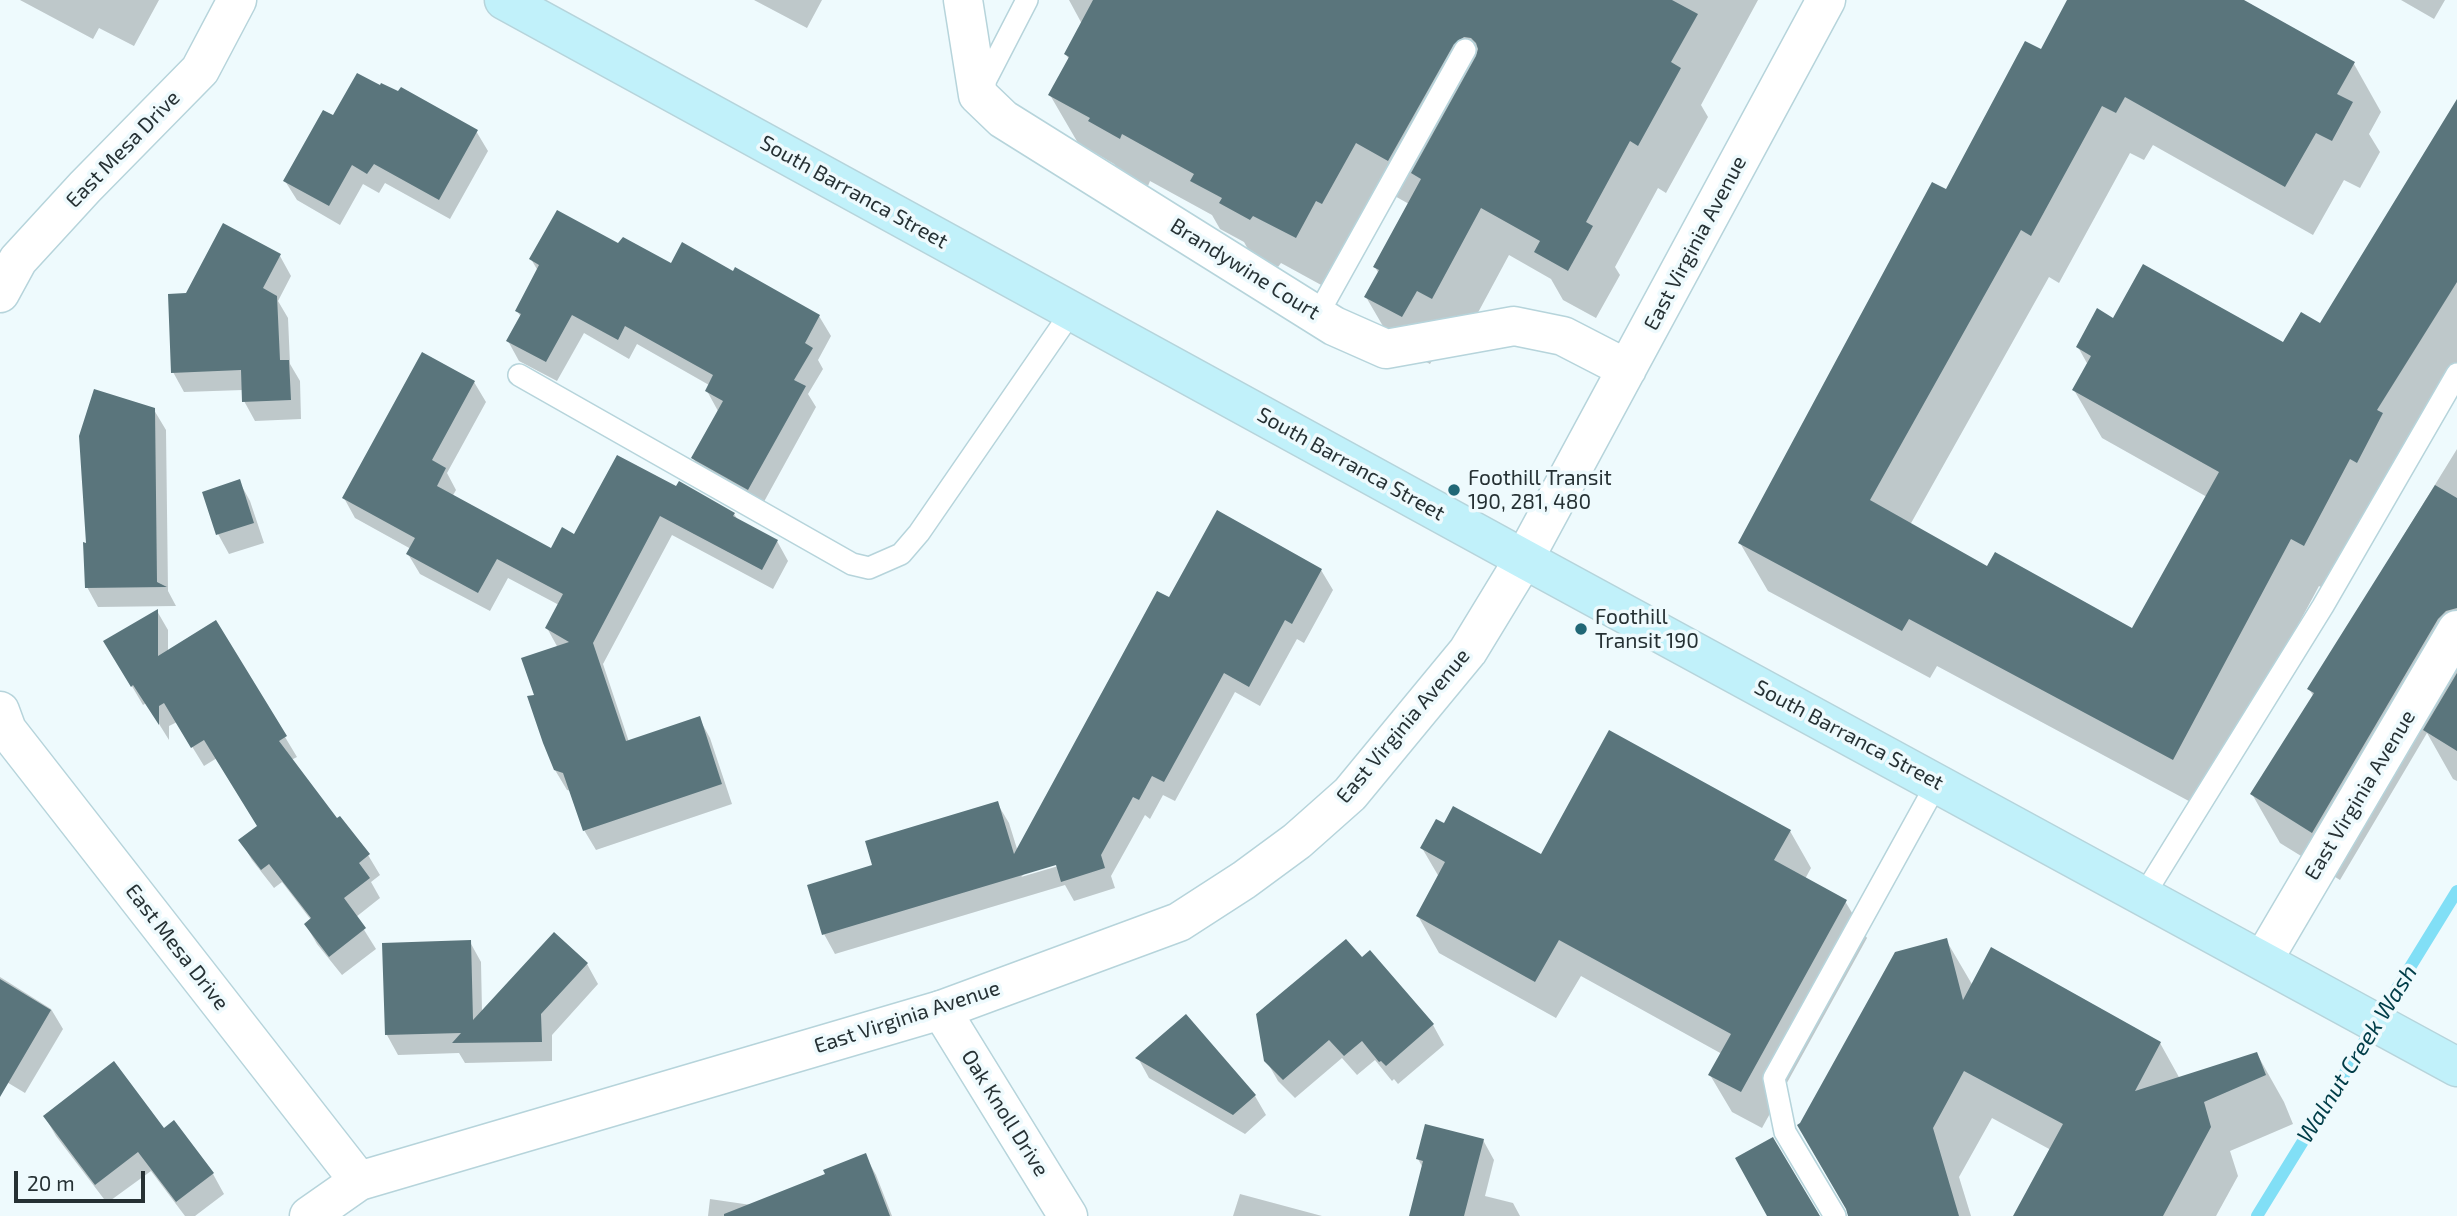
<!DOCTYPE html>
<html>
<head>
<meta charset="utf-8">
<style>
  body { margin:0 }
  #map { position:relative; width:2457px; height:1216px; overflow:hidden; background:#eefafd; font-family:"Exo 2",sans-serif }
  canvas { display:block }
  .scale { position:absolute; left:14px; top:1171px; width:131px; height:32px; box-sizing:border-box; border:4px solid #263134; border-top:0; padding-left:9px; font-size:21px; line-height:24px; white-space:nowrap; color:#263134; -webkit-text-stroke:5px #eefafd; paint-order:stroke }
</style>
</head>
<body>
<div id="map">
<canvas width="2457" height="1216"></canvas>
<div class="scale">20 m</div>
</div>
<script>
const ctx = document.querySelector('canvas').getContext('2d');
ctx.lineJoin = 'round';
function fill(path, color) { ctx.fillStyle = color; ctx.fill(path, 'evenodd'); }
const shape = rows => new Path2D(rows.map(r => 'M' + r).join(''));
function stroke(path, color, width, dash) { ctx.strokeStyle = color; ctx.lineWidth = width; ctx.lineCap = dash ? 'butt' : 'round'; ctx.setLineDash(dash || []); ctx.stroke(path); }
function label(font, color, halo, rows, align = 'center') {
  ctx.font = font + ' "Exo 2",sans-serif'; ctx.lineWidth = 7; ctx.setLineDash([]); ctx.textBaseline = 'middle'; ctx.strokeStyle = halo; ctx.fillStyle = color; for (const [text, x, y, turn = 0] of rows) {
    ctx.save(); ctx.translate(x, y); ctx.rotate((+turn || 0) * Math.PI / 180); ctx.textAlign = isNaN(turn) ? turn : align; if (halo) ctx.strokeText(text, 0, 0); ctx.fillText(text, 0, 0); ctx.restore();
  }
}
fill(shape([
  [20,0,159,0,134,46,99,28,93,39],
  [754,0,822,0,807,28],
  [1069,0,1758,0,1701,105,1708,117,1666,193,1658,188,1615,267,1620,275,1596,318,1563,300,1551,279,1509,255,1460,346,1445,338,1430,364,1394,345,1366,297,1379,274,1375,267,1409,204,1384,190,1323,286,1281,263,1278,267,1249,251,1244,242,1220,229,1212,215,1150,181,1148,186,1118,170,1114,164,1078,143,1050,95,1069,60,1066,54,1082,24],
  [2069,0,2240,0,2354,64,2381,112,2369,134,2380,152,2360,188,2344,180,2313,235,2153,145,2144,160,2130,153,2059,283,2049,277,1910,525,1987,568,2133,630,2207,497,2102,438,2074,390,2088,365,2078,347,2114,320,2284,344,2320,325,2457,103,2457,374,2332,593,2319,586,2200,807,1937,666,1930,678,1768,591,1740,543,1946,191,2041,52],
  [2401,0,2445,0,2434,19],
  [334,118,476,131,488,151,450,219,385,183,379,193,363,184,340,225,297,200,285,181],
  [619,246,819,316,831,336,818,360,823,369,808,394,816,407,760,509,705,478,693,458,718,411,707,391,709,385,637,344,629,359,584,333,557,381,519,361,508,341,521,317,517,311,538,271,531,259],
  [280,256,291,276,278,301,288,318,290,364,300,381,301,419,255,421,244,401,243,390,184,392,173,372],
  [474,382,486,402,447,473,456,490,452,497,552,551,575,536,677,488,734,514,738,520,777,541,788,561,773,589,672,535,603,664,629,742,699,718,710,738,732,804,596,850,584,830,571,791,567,790,555,770,536,696,558,648,547,628,559,605,508,578,490,611,420,574,408,554,411,549,355,518,344,498],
  [154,410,166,430,168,591,176,606,98,607,87,587,88,546],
  [2457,449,2457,781,2453,779,2427,733,2340,880,2280,843,2252,794,2314,697,2309,689],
  [239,481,250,501,264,543,229,554,218,534,204,493],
  [1321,570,1333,590,1304,643,1297,639,1260,706,1235,692,1175,801,1163,795,1150,819,1145,815,1111,876,1115,888,1074,901,1065,885,835,954,824,934,874,867,997,803,1009,823,1018,852,1170,599],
  [1064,861,1065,864,1021,877,1026,872],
  [157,611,168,630,168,651,216,622,297,757,291,760,337,820,368,855,380,875,371,882,380,898,356,917,376,949,342,975,317,944,306,925,311,920,282,882,274,888,252,860,241,841,259,827,217,758,204,766,177,722,169,726,169,740,146,703,143,705,106,642],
  [1790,831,1811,868,1805,879,1845,901,1867,938,1762,1128,1732,1112,1710,1075,1722,1054,1581,976,1556,1018,1439,953,1418,916,1439,877,1422,848,1541,857],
  [1946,940,1973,986,2160,1043,2180,1079,2257,1054,2284,1102,2293,1124,2230,1151,2238,1176,2216,1216,2015,1216,2051,1150,1992,1118,1959,1177,1971,1216,1850,1216],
  [470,942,481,962,482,1012,587,964,598,984,552,1035,552,1061,465,1063,459,1053,398,1055,387,1035],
  [1370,952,1433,1025,1444,1045,1398,1084,1394,1079,1392,1081,1375,1060,1357,1075,1342,1058,1295,1098,1278,1081,1266,1060],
  [0,977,51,1009,63,1029,25,1093,0,1078],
  [1138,1058,1255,1096,1266,1115,1245,1134,1149,1078],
  [45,1117,164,1130,174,1123,213,1174,224,1194,195,1216,185,1216,151,1171,107,1203,56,1136],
  [1483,1140,1494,1160,1485,1196,1513,1203,1520,1216,1411,1216,1423,1168,1418,1159],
  [865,1155,876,1175,892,1216,708,1216,710,1199,751,1205,827,1175],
  [1240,1194,1322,1216,1233,1216]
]), '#0003');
stroke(shape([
  [2257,1216,2457,891]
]), '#81dff6', 12);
fill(shape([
  [1093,0,1672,0,1698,14,1671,62,1681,68,1638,146,1630,141,1586,222,1593,226,1568,271,1534,252,1540,241,1481,208,1432,299,1417,291,1402,317,1364,297,1379,270,1373,267,1421,179,1411,173,1476,56,1478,49,1476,43,1471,38,1464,37,1454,44,1388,161,1356,143,1322,204,1316,201,1296,238,1253,216,1250,220,1219,203,1222,198,1190,181,1194,174,1122,134,1120,139,1088,121,1090,118,1048,95,1069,57,1064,54],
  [2067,0,2244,0,2355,62,2337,94,2353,102,2332,141,2316,133,2285,187,2125,97,2116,113,2102,106,2031,236,2021,230,1870,500,1987,566,1995,552,2132,628,2219,472,2072,390,2091,356,2076,347,2097,308,2113,318,2143,264,2283,342,2301,312,2320,323,2457,99,2457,282,2377,410,2383,413,2357,463,2350,459,2304,546,2291,539,2173,760,1909,619,1902,631,1738,543,1932,182,1946,189,2025,41,2041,49],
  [357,73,380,85,381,83,398,91,401,87,478,130,439,200,374,164,367,174,352,165,329,206,283,181,323,110,333,115],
  [557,210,618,243,623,237,671,263,682,242,733,271,735,267,820,315,805,343,813,348,794,380,806,386,748,490,691,458,723,401,705,391,713,375,625,326,618,340,572,315,546,362,506,341,521,314,515,311,539,265,529,259],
  [223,223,281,254,263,288,277,296,280,360,289,360,291,400,242,402,241,370,171,373,168,294,186,293],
  [422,352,475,381,432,460,446,468,437,486,551,548,562,527,574,534,617,455,676,486,679,481,735,513,733,516,778,540,762,570,660,516,593,643,626,741,700,716,722,784,583,831,563,773,554,770,543,743,527,696,534,695,521,658,569,642,545,628,563,594,497,559,478,593,406,554,415,538,342,498],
  [94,389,155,408,157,582,167,587,85,588,83,542,86,543,79,436],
  [240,479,254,523,216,535,202,492],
  [2435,485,2457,498,2457,608,2446,611,2438,619,2312,833,2250,794,2314,693,2307,689],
  [1217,510,1322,569,1292,624,1285,620,1249,687,1224,673,1164,782,1152,776,1139,800,1133,797,1101,855,1105,868,1061,882,1056,865,822,935,807,885,872,865,865,841,998,801,1014,854,1157,591,1169,597],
  [158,609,158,656,216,620,287,736,279,741,337,818,340,816,370,854,359,863,370,878,344,898,366,928,329,957,304,924,311,918,269,864,261,870,238,840,257,826,204,740,191,748,164,703,159,706,159,725,133,685,131,687,103,641],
  [2457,673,2457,751,2423,730],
  [1609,730,1791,830,1774,860,1847,900,1741,1092,1708,1075,1731,1034,1559,940,1535,982,1416,916,1445,862,1420,848,1436,819,1444,823,1453,806,1541,854],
  [554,932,588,963,541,1014,542,1042,452,1043,461,1033,385,1035,382,943,471,940,473,1020],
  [1947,938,1963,1000,1991,947,2161,1042,2135,1091,2257,1052,2266,1075,2204,1102,2211,1127,2163,1216,2013,1216,2063,1124,1964,1071,1933,1128,1959,1216,1848,1216,1846,1209,1797,1125,1800,1123,1895,952],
  [1346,939,1362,957,1370,950,1434,1024,1386,1066,1381,1061,1379,1062,1362,1041,1344,1056,1329,1040,1283,1080,1264,1061,1256,1014],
  [0,979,51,1010,0,1097],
  [1186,1014,1256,1095,1233,1115,1135,1058],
  [114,1061,164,1128,174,1120,214,1173,176,1202,138,1152,95,1185,43,1116],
  [1425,1124,1484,1139,1464,1216,1409,1216,1423,1161,1416,1159],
  [1773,1137,1774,1139,1820,1216,1767,1216,1735,1158],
  [866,1153,890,1216,724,1216,724,1214,825,1174,823,1170]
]), '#5a757c');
const service = shape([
  [980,91,1027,0],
  [1318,314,1465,50],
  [519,375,852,564,869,568,901,554,919,533,1072,311],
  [2144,895,2323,606,2457,374],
  [1835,1216,1785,1132,1774,1078,1937,783]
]);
const minor = shape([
  [963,0,978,95,1003,119,1334,326,1386,349,1514,326,1563,336,1627,369],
  [0,293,18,260,85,187,200,70,237,0],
  [1524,559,1826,0],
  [0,711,7,730,359,1181],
  [2263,960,2457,630],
  [941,1010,1068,1216]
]);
const tertiary = shape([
  [309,1216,359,1181,941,1010,1179,922,1244,880,1297,841,1350,794,1468,651,1524,559]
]);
const secondary = shape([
  [504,0,1524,559,2457,1067]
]);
stroke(service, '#b6d4db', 24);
stroke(minor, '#b6d4db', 41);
stroke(tertiary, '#b6d4db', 41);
stroke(secondary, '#b6d4db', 41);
stroke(service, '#fff', 21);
stroke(minor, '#fff', 38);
stroke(tertiary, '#fff', 38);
stroke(secondary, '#c1f1fa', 38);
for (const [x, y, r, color] of [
  [1454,490,7,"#206776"],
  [1581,629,7,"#206776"]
]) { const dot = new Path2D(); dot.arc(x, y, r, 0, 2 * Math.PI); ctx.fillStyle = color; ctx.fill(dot); stroke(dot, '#eefafd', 2.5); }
label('21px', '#263134', '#eefafd', [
  ["East Mesa Drive",123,149,-46],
  ["South Barranca Street",854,192,29],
  ["East Virginia Avenue",1695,243,-62],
  ["Brandywine Court",1245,269,32],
  ["South Barranca Street",1351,464,29],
  ["East Virginia Avenue",1403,726,-50],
  ["South Barranca Street",1849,735,28],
  ["East Virginia Avenue",2360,795,-59],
  ["East Mesa Drive",177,947,52],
  ["East Virginia Avenue",907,1017,-18],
  ["Oak Knoll Drive",1005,1113,58]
]);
label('21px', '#263134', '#eefafd', [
  ["Foothill Transit",1468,478],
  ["190, 281, 480",1468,502],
  ["Foothill",1595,617],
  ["Transit 190",1595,641]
], 'left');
label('italic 23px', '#003d48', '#eefafd', [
  ["Walnut Creek Wash",2357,1054,-58]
]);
</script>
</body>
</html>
